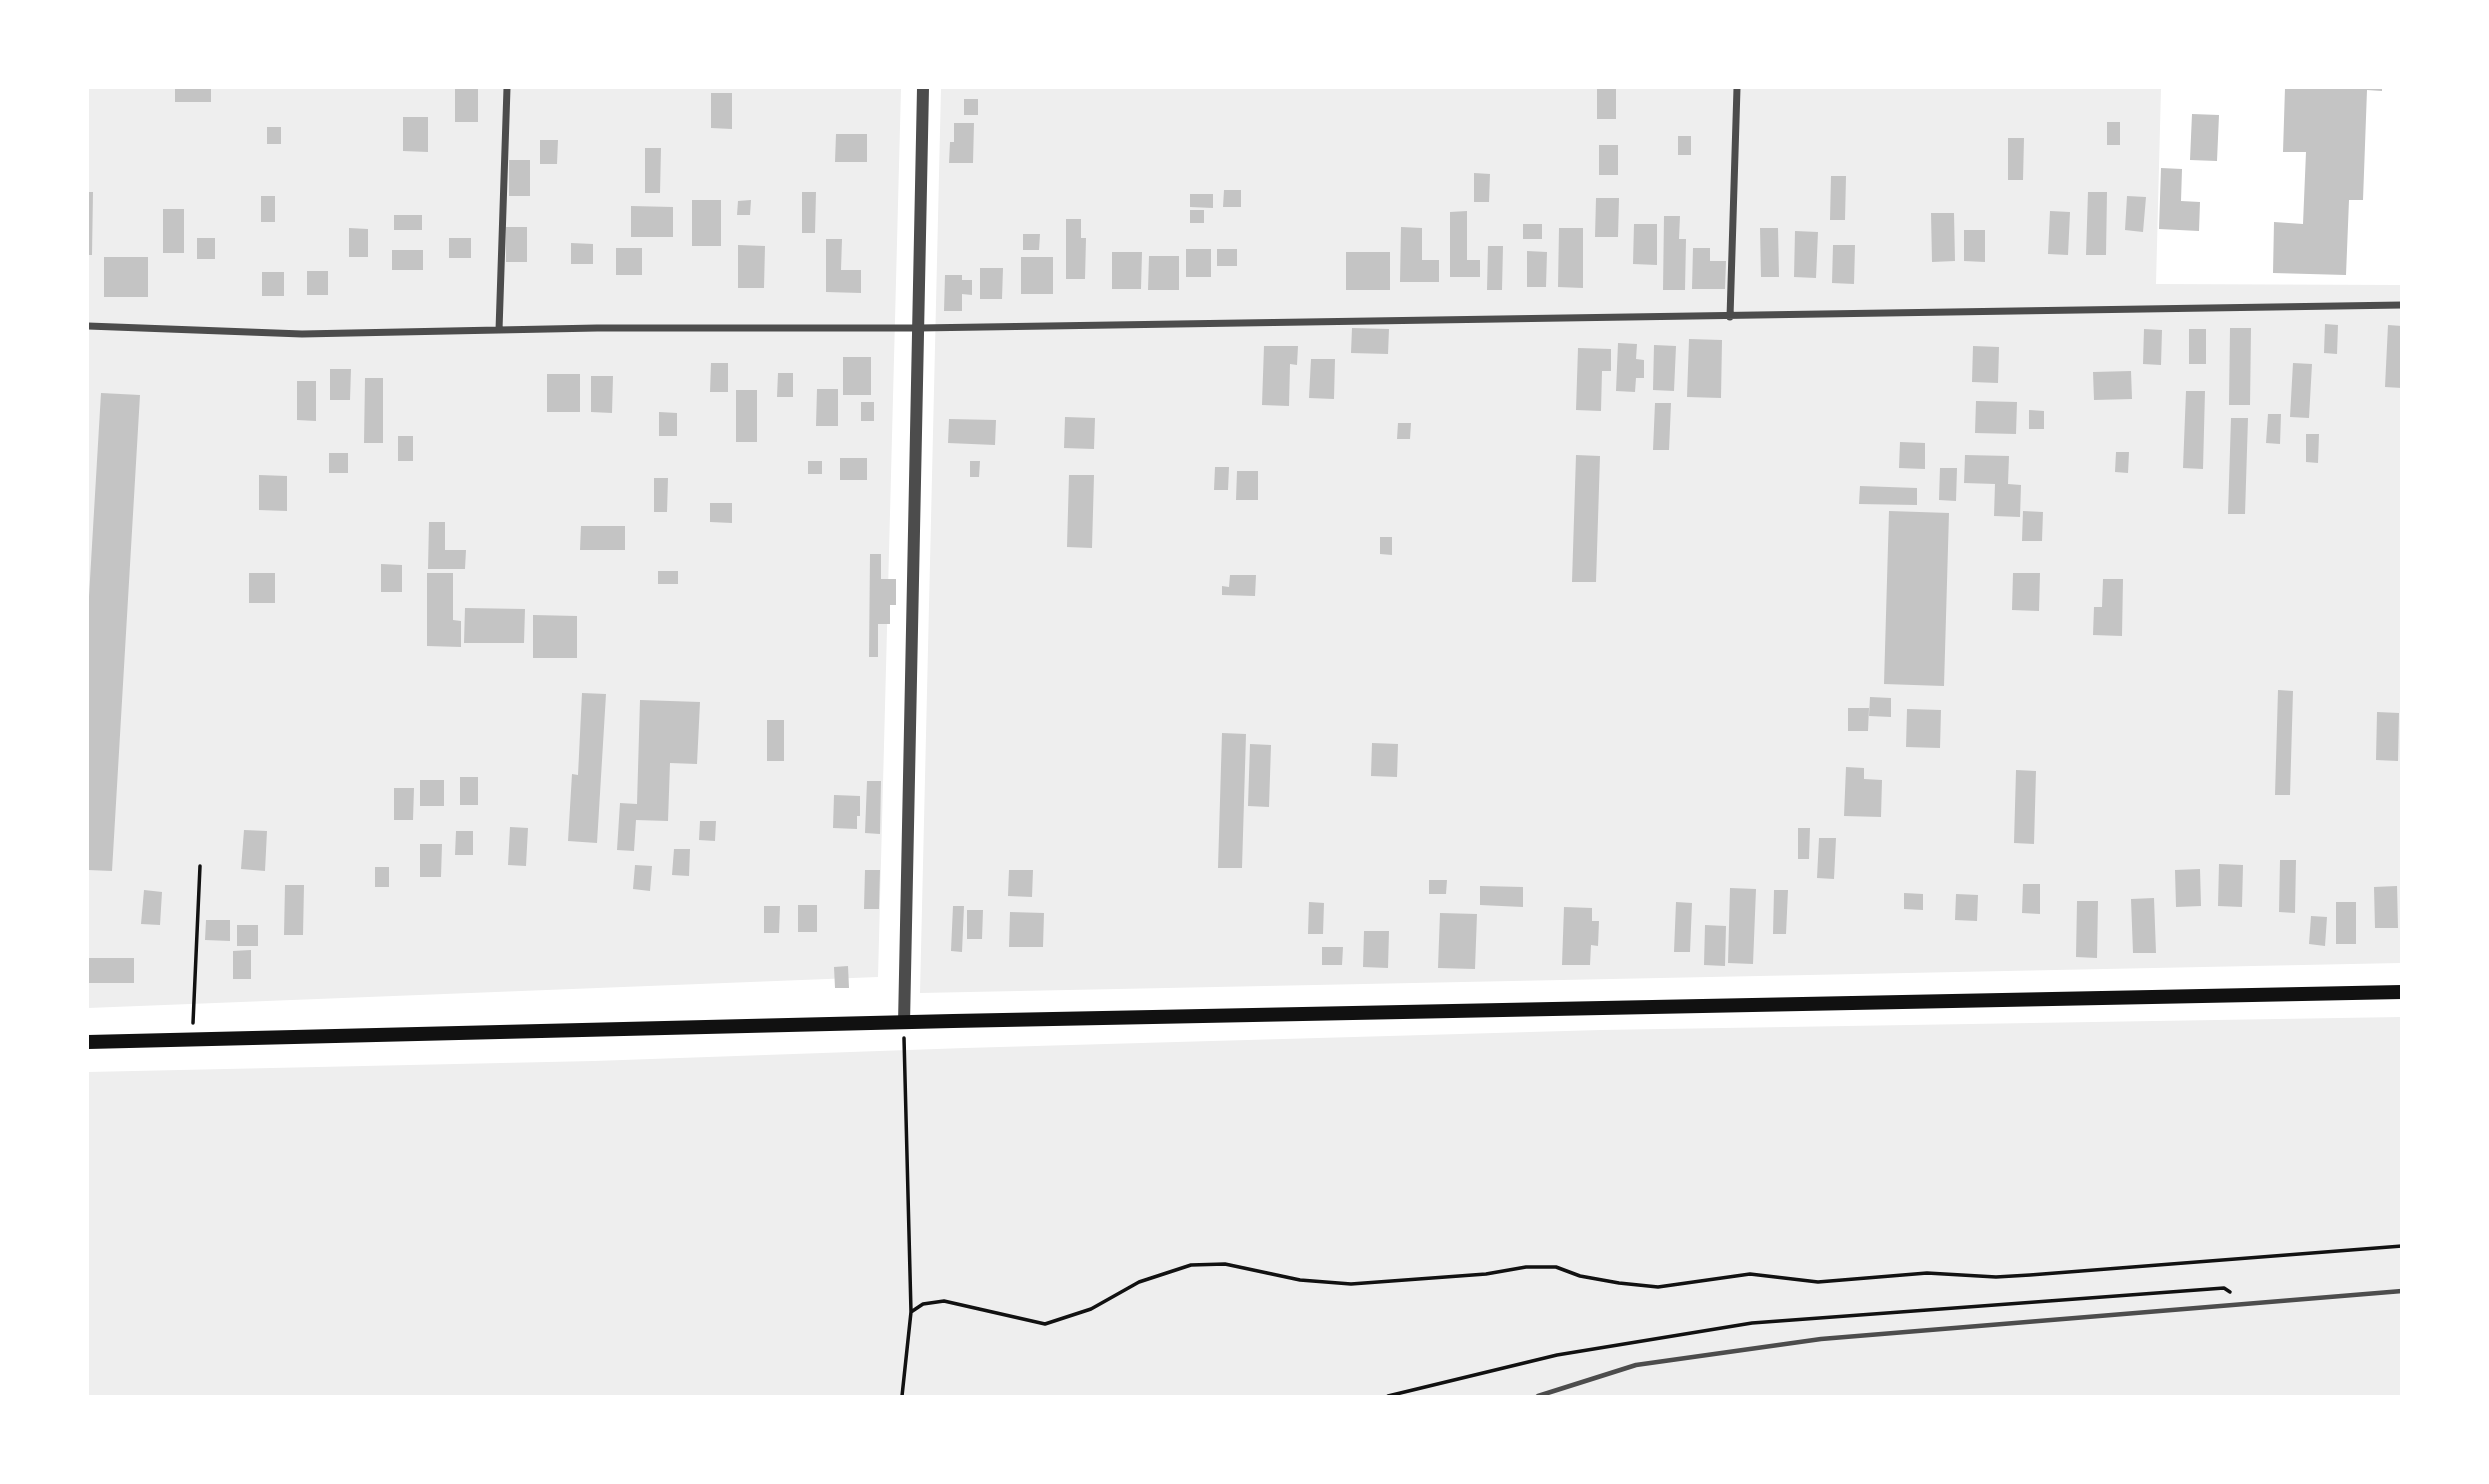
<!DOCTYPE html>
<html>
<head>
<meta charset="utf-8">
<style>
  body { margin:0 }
  #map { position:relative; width:2489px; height:1484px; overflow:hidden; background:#fff; font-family:"Fira Sans",sans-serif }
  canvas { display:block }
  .frame { position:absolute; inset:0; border:89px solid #fff; pointer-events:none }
</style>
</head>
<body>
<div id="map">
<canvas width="2489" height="1484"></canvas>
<div class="frame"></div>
</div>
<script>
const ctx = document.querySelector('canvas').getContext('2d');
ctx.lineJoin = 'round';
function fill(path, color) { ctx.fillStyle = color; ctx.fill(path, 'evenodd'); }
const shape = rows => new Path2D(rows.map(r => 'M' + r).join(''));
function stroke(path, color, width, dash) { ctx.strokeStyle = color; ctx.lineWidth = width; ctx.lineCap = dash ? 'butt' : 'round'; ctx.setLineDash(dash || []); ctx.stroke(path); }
fill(shape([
  [88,88,901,88,878,977,88,1008],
  [941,88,2161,88,2156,284,2401,285,2401,963,920,993],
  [2401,1017,2401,1396,88,1396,88,1072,594,1061,965,1048,1601,1030]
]), '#eee');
fill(shape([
  [175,88,211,88,211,102,175,102],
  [455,88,478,88,478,122,455,122],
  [1597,88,1616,88,1616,119,1597,119],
  [2285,88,2382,88,2382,91,2367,90,2363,200,2349,200,2346,275,2273,273,2274,222,2303,224,2306,152,2283,152],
  [711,93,732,93,732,129,711,128],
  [964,99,978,99,978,115,964,115],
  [2192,114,2219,115,2217,161,2190,160],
  [403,117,428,117,428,152,403,151],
  [2107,122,2120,122,2120,145,2107,145],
  [954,123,974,123,973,163,949,163,950,142,954,142],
  [267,127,281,127,281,144,267,144],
  [836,134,867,134,867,162,835,162],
  [1678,136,1691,136,1691,155,1678,155],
  [2008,138,2024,138,2023,180,2008,180],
  [540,140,558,140,557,164,540,164],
  [1599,145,1618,145,1618,175,1599,175],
  [645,148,661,148,660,193,645,193],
  [509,160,530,160,530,196,509,196],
  [2161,168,2182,169,2181,201,2200,202,2199,231,2159,229],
  [1474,173,1490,174,1489,202,1474,202],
  [1831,176,1846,176,1845,220,1830,220],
  [1224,190,1241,190,1241,207,1223,207],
  [88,192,93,192,92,255,88,255],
  [802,192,816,192,815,233,802,233],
  [2088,192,2107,192,2106,255,2086,255],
  [1190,194,1213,194,1213,208,1190,207],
  [261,196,275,196,275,222,261,222],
  [2127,196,2146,197,2143,232,2125,230],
  [1596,198,1619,198,1618,237,1595,237],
  [692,200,721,200,721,246,692,246],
  [751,200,750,215,737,215,738,201],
  [631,206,673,207,673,237,631,237],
  [163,209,184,209,184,253,163,253],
  [1190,210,1204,210,1204,223,1190,223],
  [1467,211,1467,260,1480,260,1480,277,1450,277,1450,212],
  [2050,211,2070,212,2068,255,2048,254],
  [1931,213,1954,213,1955,261,1932,262],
  [394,215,422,215,422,230,394,230],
  [1664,216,1680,216,1679,239,1686,239,1685,290,1663,290],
  [1066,219,1081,219,1081,238,1086,238,1085,279,1066,279],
  [1523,224,1542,224,1542,239,1523,239],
  [1634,224,1657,224,1657,265,1633,264],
  [506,227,527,227,527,262,506,262],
  [1401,227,1422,228,1422,260,1439,260,1439,282,1400,282],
  [349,228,368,229,368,257,349,257],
  [1559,228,1583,228,1583,288,1558,287],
  [1760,228,1778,228,1779,277,1761,277],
  [1964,230,1985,230,1985,262,1964,261],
  [1795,231,1818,232,1816,278,1794,277],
  [1023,234,1040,234,1039,250,1023,250],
  [197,238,215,238,215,259,197,259],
  [449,238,471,238,471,258,449,258],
  [826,239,842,239,841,270,861,270,861,293,826,292],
  [571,243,593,244,593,264,571,264],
  [738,245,765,246,764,288,738,288],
  [1833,245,1855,245,1854,284,1832,283],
  [1488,246,1503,246,1502,290,1487,290],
  [616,248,642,248,642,275,616,275],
  [1693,248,1710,248,1710,261,1726,261,1725,289,1692,289],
  [1186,249,1211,249,1211,277,1186,277],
  [1217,249,1237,249,1237,266,1217,266],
  [392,250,423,250,423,270,392,270],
  [1527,251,1547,252,1546,287,1527,287],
  [1112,252,1142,252,1141,289,1112,289],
  [1346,252,1390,252,1390,290,1346,290],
  [1149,256,1179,256,1179,290,1148,290],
  [104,257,148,257,148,297,104,297],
  [1021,257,1053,257,1053,294,1021,294],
  [980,268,1003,268,1002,299,980,299],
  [307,271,328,271,328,295,307,295],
  [262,272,284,272,284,296,262,296],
  [945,275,962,275,962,280,972,280,972,295,962,294,962,311,944,311],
  [2325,324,2338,325,2337,354,2324,353],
  [2388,325,2402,326,2402,388,2385,387],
  [1352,328,1389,329,1388,354,1351,353],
  [2230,328,2251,328,2250,405,2229,405],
  [2144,329,2162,330,2161,365,2143,364],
  [2189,329,2206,329,2206,364,2189,364],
  [1689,339,1722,340,1721,398,1687,397],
  [1618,343,1637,344,1636,359,1644,360,1644,378,1636,378,1635,392,1616,391],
  [1654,345,1676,346,1674,391,1653,390],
  [1264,346,1298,346,1297,365,1290,364,1289,406,1262,405],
  [1973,346,1999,347,1998,383,1972,382],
  [1578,348,1611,349,1611,371,1602,371,1601,411,1576,410],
  [843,357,871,357,871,395,843,395],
  [1311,359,1335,359,1334,399,1309,398],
  [711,363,728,363,728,392,710,392],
  [2293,363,2312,364,2309,418,2290,417],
  [330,369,351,369,350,400,330,400],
  [2131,371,2132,399,2094,400,2093,372],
  [778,373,793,373,793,397,777,397],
  [547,374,580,374,580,412,547,412],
  [591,376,613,376,612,413,591,412],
  [365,378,383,378,383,443,364,443],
  [297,381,316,381,316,421,297,420],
  [817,389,838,389,838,426,816,426],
  [736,390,757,390,757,442,736,442],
  [2186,391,2205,391,2203,469,2183,468],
  [101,393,140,395,112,871,88,870,88,613],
  [1976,401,2017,402,2016,434,1975,433],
  [861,402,874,402,874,421,861,421],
  [1655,403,1671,403,1669,450,1653,450],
  [2029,410,2044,411,2044,429,2029,429],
  [659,412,677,413,677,436,659,436],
  [2268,414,2281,414,2280,444,2266,443],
  [1065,417,1095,418,1094,449,1064,448],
  [2231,418,2248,418,2245,514,2228,514],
  [949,419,996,420,995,445,948,443],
  [1398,423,1411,423,1410,439,1397,439],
  [2306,434,2319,434,2318,463,2306,462],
  [398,436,413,436,413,461,398,461],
  [1900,442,1925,443,1925,469,1899,468],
  [2116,452,2129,452,2128,473,2115,472],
  [329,453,348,453,348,473,329,473],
  [1576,455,1600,456,1596,582,1572,582],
  [1965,455,2009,456,2008,484,2021,485,2020,517,1994,516,1995,484,1964,483],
  [840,458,867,458,867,480,840,480],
  [808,461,822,461,822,474,808,474],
  [970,461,980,461,979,477,970,477],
  [1215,467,1229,467,1228,490,1214,490],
  [1940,468,1957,468,1956,501,1939,500],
  [1237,471,1258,471,1258,500,1236,500],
  [259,475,287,476,287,511,259,510],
  [1069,475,1094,475,1092,548,1067,547],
  [654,478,668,478,667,512,654,512],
  [1860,486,1917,488,1917,505,1859,504],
  [710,503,732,503,732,523,710,522],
  [1889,511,1949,513,1944,686,1884,684],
  [2023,511,2043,512,2042,541,2022,541],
  [429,522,445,522,445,550,466,550,465,569,428,569],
  [581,526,625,526,625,550,580,550],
  [1380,537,1392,537,1392,555,1380,554],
  [870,554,881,554,881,579,896,579,896,605,890,605,890,624,878,624,878,657,869,657],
  [381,564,402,565,402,592,381,592],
  [658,571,678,571,678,584,658,584],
  [249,573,275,573,275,603,249,603],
  [427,573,453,573,453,620,461,621,461,647,427,646],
  [2013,573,2040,573,2039,611,2012,610],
  [1230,575,1256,575,1255,596,1222,595,1222,586,1229,587],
  [2103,579,2123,579,2122,636,2093,635,2094,607,2102,607],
  [465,608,525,609,524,643,464,643],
  [533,615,577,616,577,658,533,658],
  [2278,690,2293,691,2290,795,2275,795],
  [582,693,606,694,597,843,568,841,572,774,578,775],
  [1870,697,1891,698,1891,717,1869,716],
  [640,700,700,702,697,764,670,763,668,821,636,820,634,851,617,850,620,803,637,804],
  [1848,708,1869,708,1868,731,1848,731],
  [1907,709,1941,710,1940,748,1906,747],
  [2377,712,2399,713,2398,761,2376,760],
  [767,720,784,720,784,761,767,761],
  [1222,733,1246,734,1242,868,1218,868],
  [1372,743,1398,744,1397,777,1371,776],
  [1250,744,1271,745,1269,807,1248,806],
  [1846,767,1864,768,1864,779,1882,780,1881,817,1844,816],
  [2016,770,2036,771,2034,844,2014,843],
  [460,777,478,777,478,805,460,805],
  [420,780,444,780,444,806,420,806],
  [867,781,881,781,880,834,865,833],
  [394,788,414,788,413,820,394,820],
  [834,795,860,796,860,816,857,816,857,829,833,828],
  [700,821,716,821,715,841,699,840],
  [510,827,528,828,526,866,508,865],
  [1798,828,1810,828,1809,859,1798,859],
  [244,830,267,831,265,871,241,869],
  [456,831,473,831,473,855,455,855],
  [1819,838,1836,838,1834,879,1817,878],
  [420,844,442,844,441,877,420,877],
  [674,849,690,849,689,876,672,875],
  [2280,860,2296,860,2295,913,2279,912],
  [2219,864,2243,865,2242,907,2218,906],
  [635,865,652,866,650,891,633,889],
  [375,867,389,867,389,887,375,887],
  [2200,869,2201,906,2176,907,2175,870],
  [865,870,880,870,879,909,864,909],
  [1009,870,1033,870,1032,897,1008,896],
  [1429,880,1447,880,1446,894,1429,894],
  [2023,884,2040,884,2040,914,2022,913],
  [285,885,304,885,303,935,284,935],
  [1480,886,1523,887,1523,907,1480,905],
  [2397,886,2398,928,2375,928,2374,887],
  [1730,888,1756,889,1753,964,1728,963],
  [144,890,162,892,160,925,141,924],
  [1774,890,1788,890,1786,934,1773,934],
  [1904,893,1923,894,1923,910,1904,909],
  [1956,894,1978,895,1977,921,1955,920],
  [2154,898,2156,953,2133,953,2131,899],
  [2077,901,2098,901,2097,958,2076,957],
  [1309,902,1324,903,1323,934,1308,934],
  [1676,902,1692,903,1690,952,1674,952],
  [2336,902,2356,902,2356,944,2336,944],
  [798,905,817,905,817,932,798,932],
  [764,906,780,906,779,933,764,933],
  [953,906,964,906,962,952,951,951],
  [1564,907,1592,908,1592,921,1599,921,1598,946,1591,945,1590,965,1562,965],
  [967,910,983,910,982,939,967,939],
  [1010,912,1044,913,1043,947,1009,947],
  [1440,913,1477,914,1475,969,1438,968],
  [2311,916,2327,917,2325,946,2309,944],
  [206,920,230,920,230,941,205,940],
  [237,925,258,925,258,946,237,946],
  [1705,925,1726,926,1725,966,1704,965],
  [1364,931,1389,931,1388,968,1363,967],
  [1322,947,1343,947,1342,965,1322,965],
  [251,950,251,979,233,979,233,951],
  [88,958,134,958,134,983,88,983],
  [848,966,849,988,835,988,834,967]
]), '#c4c4c4');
stroke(shape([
  [193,1023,200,866],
  [904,1038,911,1312],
  [902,1396,911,1312,923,1304,944,1301,1045,1324,1091,1309,1139,1282,1191,1265,1225,1264,1300,1280,1351,1284,1486,1274,1526,1267,1556,1267,1580,1276,1619,1283,1658,1287,1750,1274,1818,1282,1927,1273,1996,1277,2030,1275,2402,1246],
  [1388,1396,1557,1355,1752,1323,2224,1288,2230,1292]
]), '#111', 3.5);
stroke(shape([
  [1538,1396,1636,1365,1821,1339,2402,1291]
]), '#4c4c4c', 4.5);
stroke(shape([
  [1730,317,1737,88],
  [88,326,302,334,597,328,919,328,2402,305],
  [499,330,507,88]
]), '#4c4c4c', 7);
stroke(shape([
  [904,1023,923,88]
]), '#4c4c4c', 12);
stroke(shape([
  [88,1042,953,1021,2402,992]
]), '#111', 14);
</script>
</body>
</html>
